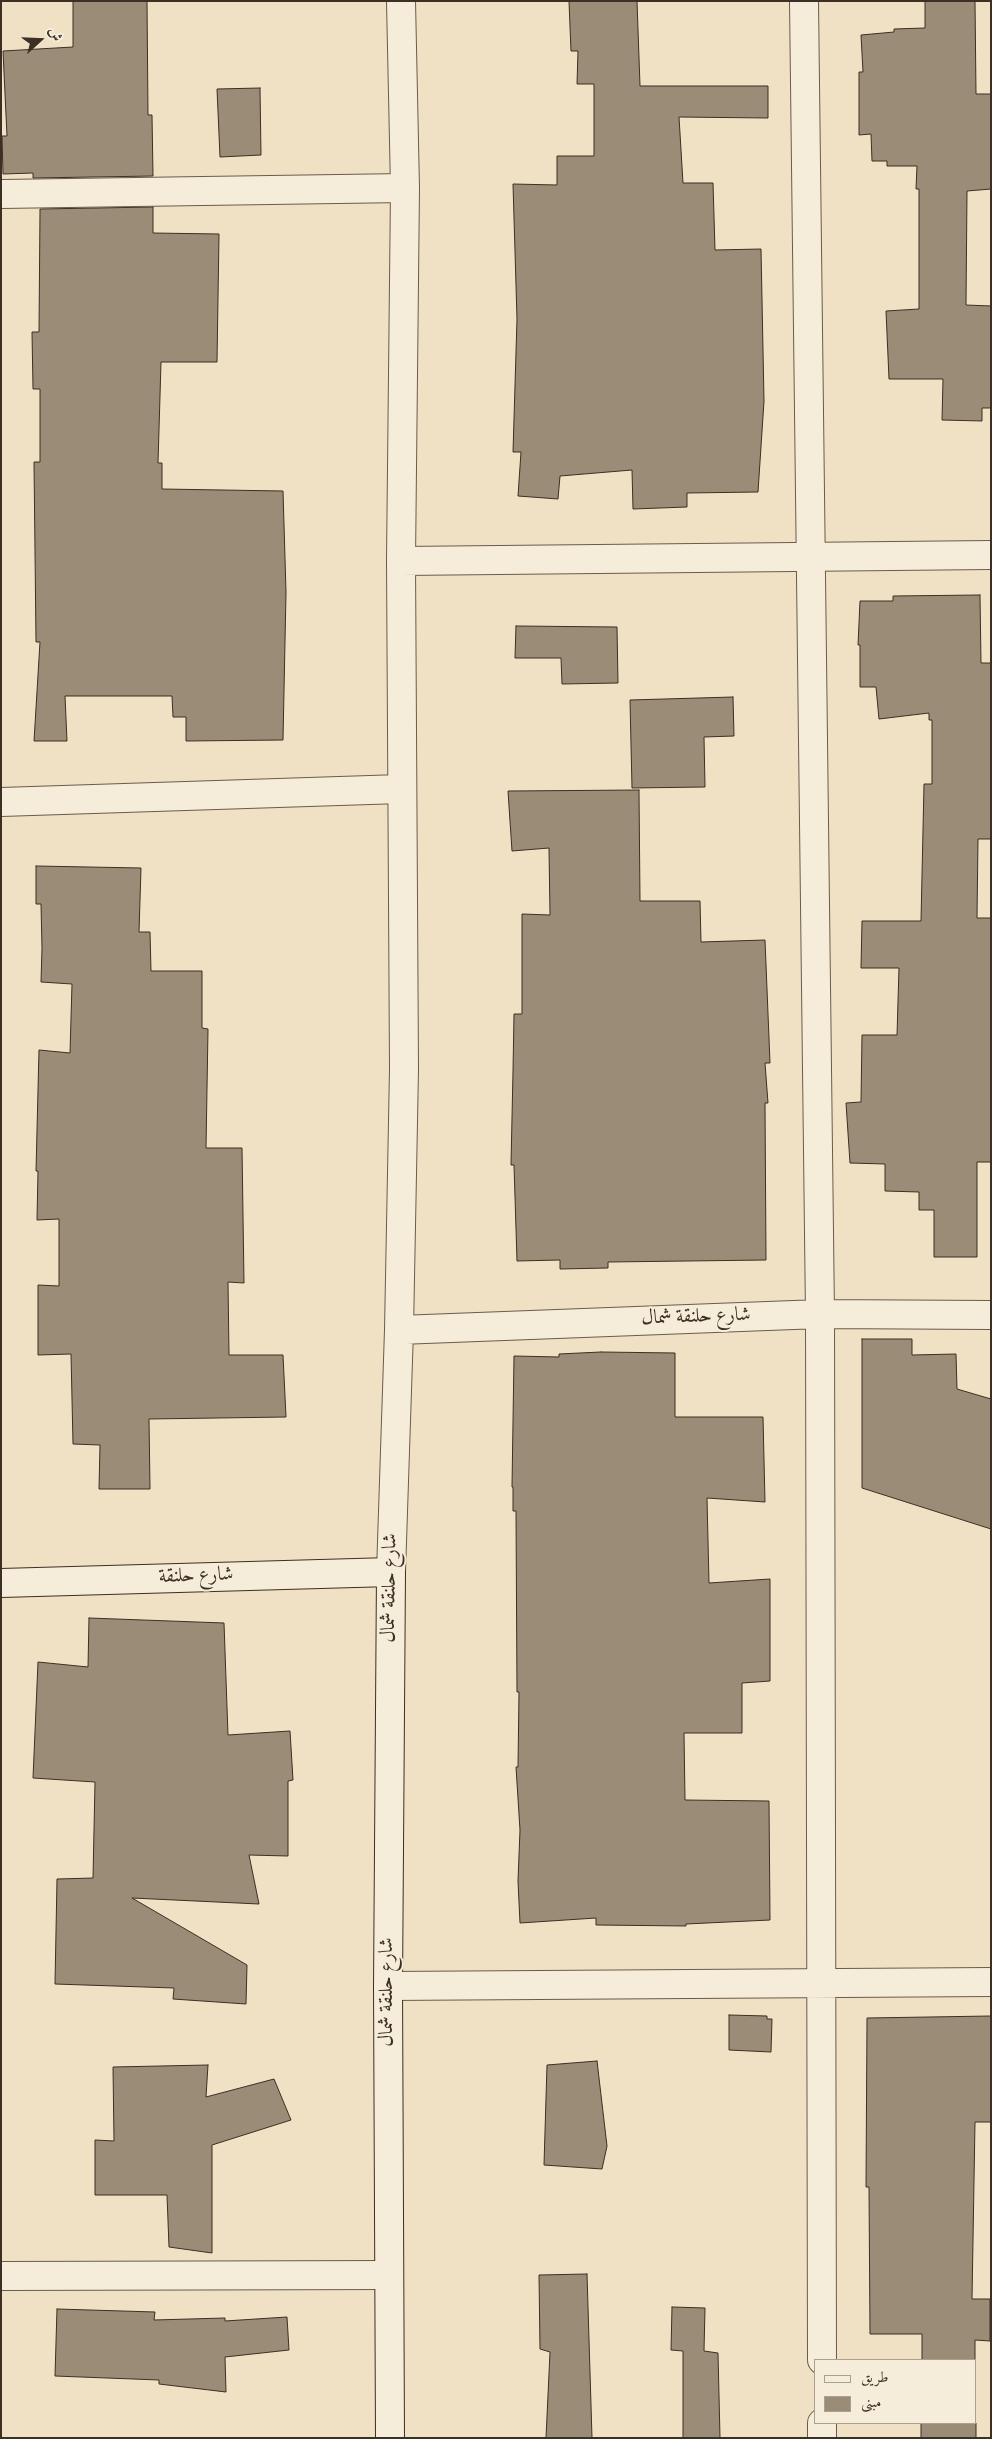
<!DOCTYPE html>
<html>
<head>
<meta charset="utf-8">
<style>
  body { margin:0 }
  #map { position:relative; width:992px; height:2439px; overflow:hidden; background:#f0e1c4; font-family:Vollkorn,Amiri,serif }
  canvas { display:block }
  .frame { position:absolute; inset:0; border:2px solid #3c2f23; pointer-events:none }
  .legend { position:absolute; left:814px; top:2359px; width:162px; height:65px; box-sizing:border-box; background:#f5ecd9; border:1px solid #aba090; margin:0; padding:6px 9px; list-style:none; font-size:15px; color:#3c2f23 }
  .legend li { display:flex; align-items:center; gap:10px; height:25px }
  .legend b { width:25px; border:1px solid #aba090 }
  .north { position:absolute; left:15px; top:15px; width:50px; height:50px; -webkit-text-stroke:4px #f5ecd9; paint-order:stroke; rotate:70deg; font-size:14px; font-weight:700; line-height:20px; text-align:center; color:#3c2f23 }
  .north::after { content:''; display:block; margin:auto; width:18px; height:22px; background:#3c2f23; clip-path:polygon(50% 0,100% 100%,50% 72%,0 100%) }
</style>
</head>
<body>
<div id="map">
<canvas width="992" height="2439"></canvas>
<div class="frame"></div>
<ul class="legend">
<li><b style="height:6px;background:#f5ecd9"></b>طريق</li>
<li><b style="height:14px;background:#9a8c77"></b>مبنى</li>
</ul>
<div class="north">ش</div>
</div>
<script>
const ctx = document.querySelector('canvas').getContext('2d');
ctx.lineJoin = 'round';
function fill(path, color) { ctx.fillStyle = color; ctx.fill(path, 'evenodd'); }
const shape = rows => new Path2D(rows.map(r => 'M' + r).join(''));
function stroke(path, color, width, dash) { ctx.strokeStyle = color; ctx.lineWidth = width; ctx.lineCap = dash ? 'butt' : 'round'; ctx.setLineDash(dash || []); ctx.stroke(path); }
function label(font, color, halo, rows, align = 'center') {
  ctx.font = font + ' Vollkorn,Amiri,serif'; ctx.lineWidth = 4; ctx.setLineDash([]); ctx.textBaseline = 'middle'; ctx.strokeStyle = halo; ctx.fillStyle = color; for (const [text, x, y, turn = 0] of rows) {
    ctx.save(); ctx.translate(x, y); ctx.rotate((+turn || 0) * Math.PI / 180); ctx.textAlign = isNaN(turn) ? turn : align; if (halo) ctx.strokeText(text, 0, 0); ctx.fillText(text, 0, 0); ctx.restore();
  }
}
const building = shape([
  [73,1,147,1,148,115,152,115,153,176,33,178,33,173,3,174,2,136,7,136,3,51,73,47,73,1],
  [569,1,637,1,640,86,768,86,768,118,679,117,683,183,713,183,715,250,761,249,764,401,758,492,687,493,687,507,633,509,632,470,560,476,558,499,518,496,521,452,513,452,517,319,513,184,557,185,557,156,594,156,594,84,577,84,578,51,571,51,569,1],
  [925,1,975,1,976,94,991,94,991,189,967,191,966,305,991,306,991,408,982,408,982,421,942,420,943,379,889,379,886,311,919,309,919,189,916,189,917,166,887,166,887,161,872,161,871,134,859,135,859,72,863,72,861,35,894,32,894,29,925,28,925,1],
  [260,88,261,155,220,157,217,89,260,88],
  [153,207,153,233,219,234,217,362,161,362,158,463,162,463,162,489,283,491,286,592,283,740,186,741,186,717,173,717,172,696,65,696,67,741,34,741,40,642,36,642,34,462,40,462,40,389,33,389,32,332,39,332,40,209,153,207],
  [980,595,981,663,991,663,991,839,978,839,977,918,991,918,991,1162,977,1162,977,1257,934,1257,934,1210,919,1210,919,1192,885,1191,885,1164,850,1163,846,1103,861,1102,862,1035,897,1035,899,968,861,968,862,921,921,921,924,784,932,784,932,720,929,720,929,713,879,719,876,687,860,687,860,645,858,645,860,601,893,601,893,596,980,595],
  [516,626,617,627,618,683,562,684,561,658,515,658,516,626],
  [733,697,734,736,704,737,705,787,632,788,630,700,733,697],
  [639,790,640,901,700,901,701,942,765,940,770,1063,765,1063,768,1103,765,1103,766,1260,608,1262,608,1268,560,1269,560,1260,517,1261,514,1165,511,1165,513,1071,514,1014,522,1014,522,914,550,915,549,848,512,851,508,791,639,790],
  [36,866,141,868,139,932,150,932,151,971,202,971,202,1028,208,1029,206,1148,242,1148,244,1283,228,1282,229,1355,283,1355,286,1417,149,1419,150,1489,99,1489,100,1445,73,1444,71,1354,38,1355,38,1285,59,1286,59,1219,37,1220,38,1171,36,1171,39,1050,70,1053,72,984,41,982,42,948,41,904,36,904,36,866],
  [862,1339,912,1339,912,1355,956,1354,957,1389,991,1399,991,1529,862,1488,862,1339],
  [601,1352,675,1353,675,1417,763,1417,765,1502,707,1498,709,1583,770,1579,770,1681,742,1683,742,1733,684,1733,685,1800,769,1801,770,1920,686,1924,686,1926,596,1925,596,1918,520,1923,518,1881,520,1830,516,1767,518,1767,519,1692,517,1692,516,1511,513,1511,513,1487,512,1487,514,1356,559,1357,559,1354,601,1352],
  [89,1618,224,1623,228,1735,290,1731,293,1780,288,1781,288,1856,249,1855,259,1904,132,1898,247,1965,246,2004,173,1999,174,1988,55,1984,57,1879,93,1878,95,1782,33,1778,38,1662,88,1667,89,1618],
  [729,2015,767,2016,767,2019,772,2019,771,2052,729,2050,729,2015],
  [991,2016,991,2122,975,2122,972,2299,990,2299,990,2341,975,2340,975,2360,922,2360,922,2334,870,2334,869,2187,866,2187,867,2018,991,2016],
  [597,2061,607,2146,602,2169,544,2165,547,2065,597,2061],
  [208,2065,206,2097,274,2079,291,2120,212,2145,212,2253,169,2247,167,2195,95,2195,95,2140,114,2141,113,2067,208,2065],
  [587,2274,592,2438,546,2438,550,2352,540,2349,539,2275,587,2274],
  [672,2307,705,2308,704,2351,718,2353,720,2438,683,2438,683,2351,671,2350,672,2307],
  [57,2309,155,2312,154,2320,225,2318,225,2321,287,2317,289,2350,225,2357,226,2392,159,2384,159,2380,55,2376,57,2309],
  [921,2423,976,2423,976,2438,921,2438,921,2423]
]);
fill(building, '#9a8c77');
stroke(building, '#3c2f23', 1);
const street = shape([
  [804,1,820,1314,822,2360],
  [1,194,405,188],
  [401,561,991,555],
  [1,802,401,789],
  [399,1330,404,1069,401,561,405,188,401,1],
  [391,1572,399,1330,820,1314,991,1315],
  [388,1986,991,1982],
  [1,2276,389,2275],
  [822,2438,822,2423]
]);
const secondary = shape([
  [1,1583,391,1572,388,1986,390,2438]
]);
stroke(street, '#695c4b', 30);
stroke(secondary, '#3c2f23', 30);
stroke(street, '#f5ecd9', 28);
stroke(secondary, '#f5ecd9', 28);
label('20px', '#3c2f23', '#f5ecd9', [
  ["شارع حلنقة شمال",696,1318,-2],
  ["شارع حلنقة",196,1577,-2],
  ["شارع حلنقة شمال",391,1588,-89],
  ["شارع حلنقة شمال",388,1992,-90]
]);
</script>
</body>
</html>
